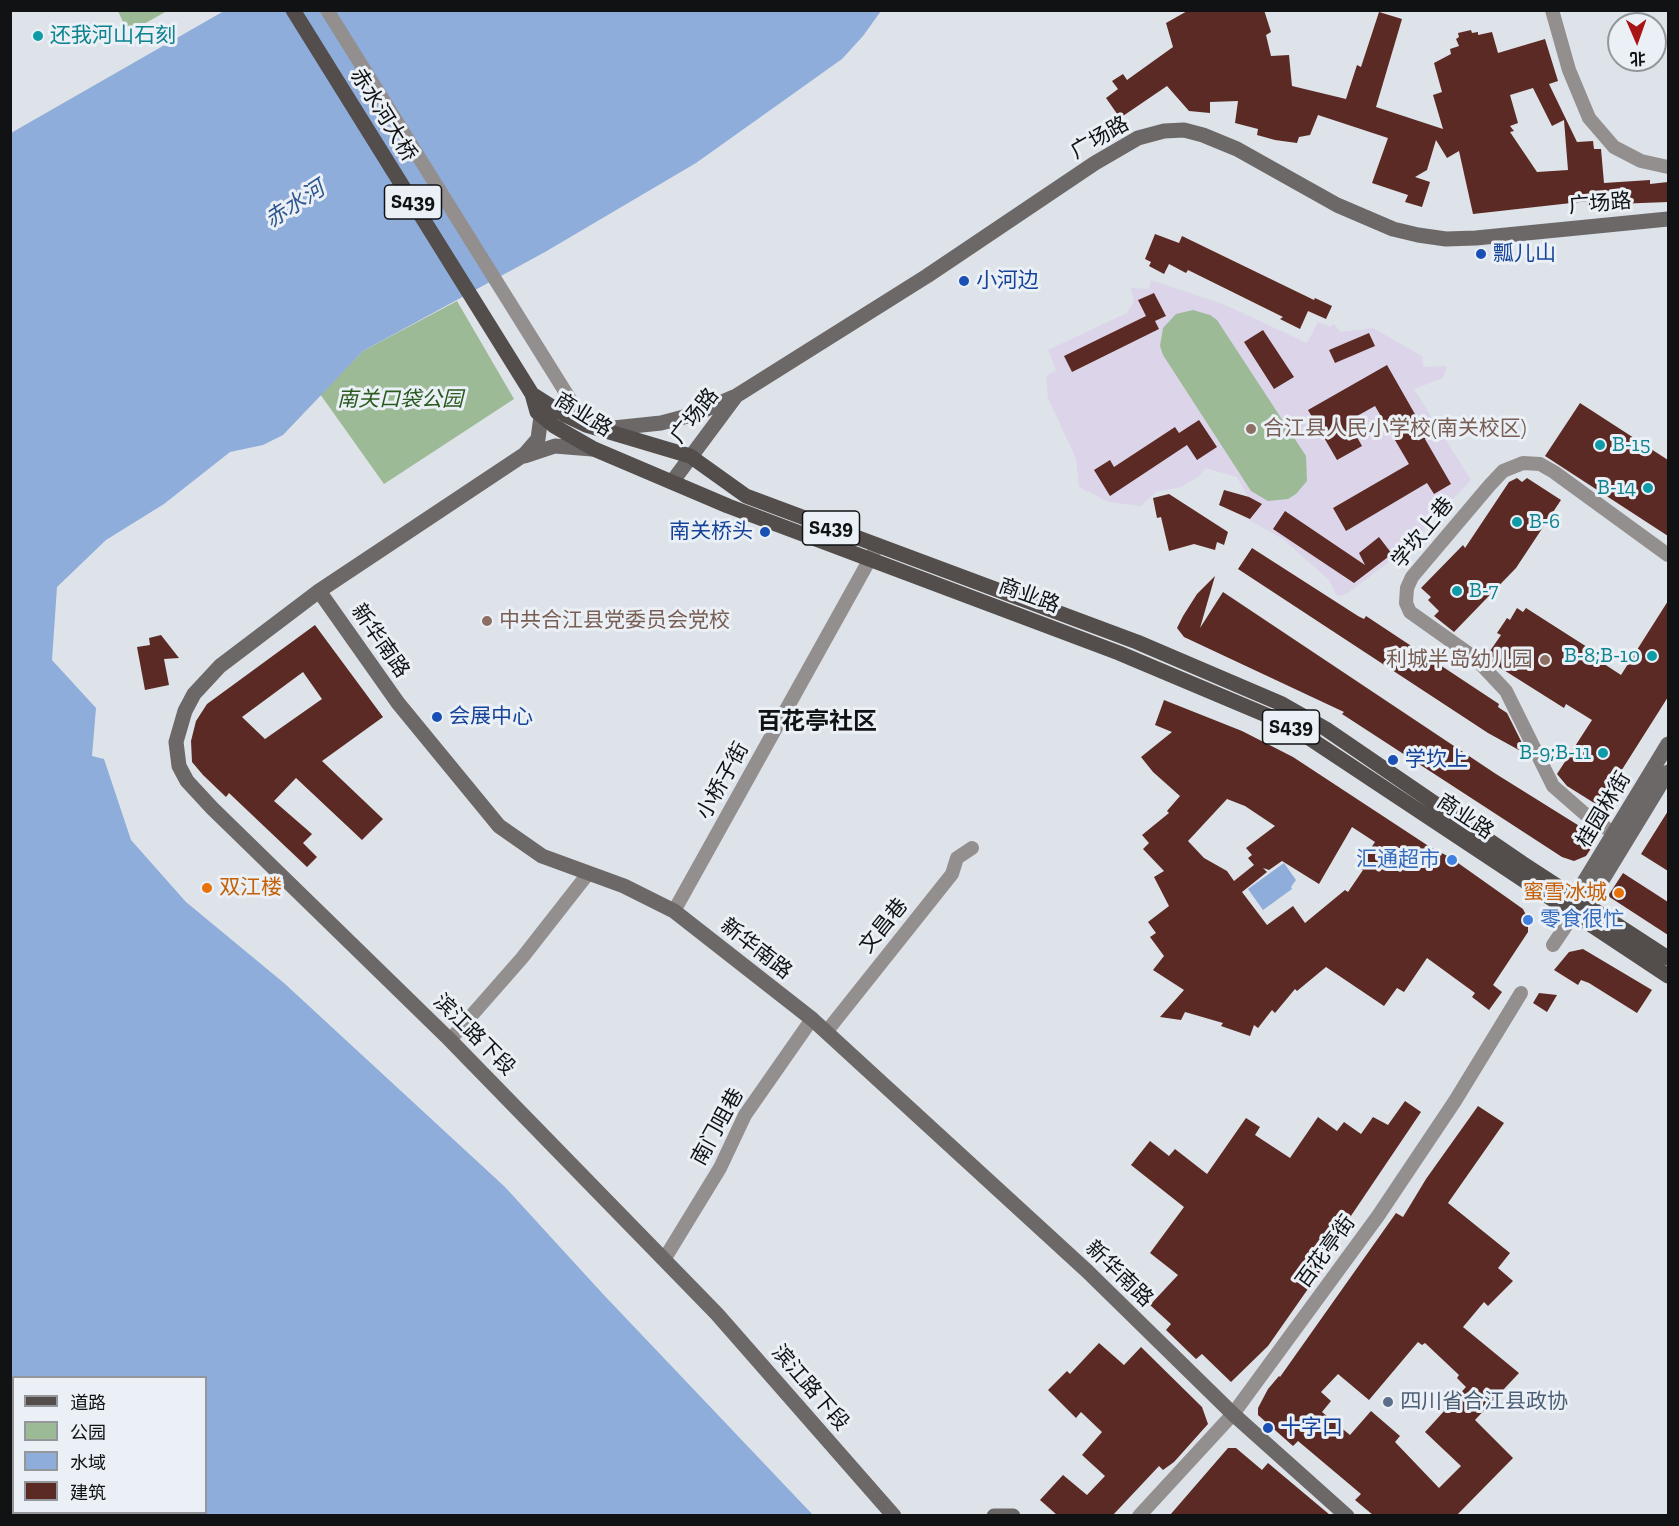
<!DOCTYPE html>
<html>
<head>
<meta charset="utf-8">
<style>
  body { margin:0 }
  #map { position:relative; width:1679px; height:1526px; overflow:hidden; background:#dde3e8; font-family:"Zilla Slab","Noto Sans SC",serif }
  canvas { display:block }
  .frame { position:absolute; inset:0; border:12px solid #101214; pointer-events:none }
  .legend { position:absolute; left:12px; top:1376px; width:195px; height:138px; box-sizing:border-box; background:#eaf0f5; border:2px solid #93979b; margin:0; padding:8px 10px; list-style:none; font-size:18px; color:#101214 }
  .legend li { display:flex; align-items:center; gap:12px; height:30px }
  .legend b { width:30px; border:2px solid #93979b }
  .north { position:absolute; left:1607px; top:12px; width:60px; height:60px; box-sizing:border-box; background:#eaf0f5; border:2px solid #93979b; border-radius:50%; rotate:178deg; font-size:16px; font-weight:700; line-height:24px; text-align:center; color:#101214 }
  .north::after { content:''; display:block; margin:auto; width:21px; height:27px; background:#a91516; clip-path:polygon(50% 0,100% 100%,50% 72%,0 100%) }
</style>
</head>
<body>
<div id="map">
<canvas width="1679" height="1526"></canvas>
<div class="frame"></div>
<ul class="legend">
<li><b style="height:8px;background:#534d4c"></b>道路</li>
<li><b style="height:16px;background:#9dba96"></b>公园</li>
<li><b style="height:16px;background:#8faddb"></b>水域</li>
<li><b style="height:16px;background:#5c2a24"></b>建筑</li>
</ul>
<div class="north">北</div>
</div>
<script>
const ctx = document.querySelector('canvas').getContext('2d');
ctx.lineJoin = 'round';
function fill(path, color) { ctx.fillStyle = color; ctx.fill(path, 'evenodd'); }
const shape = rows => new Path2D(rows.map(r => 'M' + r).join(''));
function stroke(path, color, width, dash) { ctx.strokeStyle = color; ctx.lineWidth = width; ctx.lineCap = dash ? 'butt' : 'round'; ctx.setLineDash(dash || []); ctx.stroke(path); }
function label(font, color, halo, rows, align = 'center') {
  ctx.font = font + ' "Zilla Slab","Noto Sans SC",serif'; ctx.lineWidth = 6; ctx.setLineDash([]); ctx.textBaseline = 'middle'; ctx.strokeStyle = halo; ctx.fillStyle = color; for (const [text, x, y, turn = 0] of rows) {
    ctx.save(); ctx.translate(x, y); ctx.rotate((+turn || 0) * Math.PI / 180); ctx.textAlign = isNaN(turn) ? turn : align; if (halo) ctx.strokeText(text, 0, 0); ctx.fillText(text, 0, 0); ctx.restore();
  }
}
fill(shape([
  [1151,280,1223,304,1307,343,1318,322,1331,327,1332,324,1335,325,1341,332,1373,328,1422,356,1423,367,1447,366,1443,378,1414,389,1471,480,1405,550,1348,593,1341,596,1336,594,1329,580,1283,539,1242,516,1248,497,1237,477,1205,468,1200,476,1181,487,1156,492,1141,506,1109,502,1079,487,1076,459,1048,398,1046,376,1056,370,1048,350,1127,313,1134,302,1131,288,1149,289]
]), '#dcd4e9');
fill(shape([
  [118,11,167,11,128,33],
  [457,301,514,399,384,484,320,394,363,351],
  [1193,310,1210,315,1217,320,1306,456,1307,481,1296,494,1288,499,1268,501,1251,491,1163,355,1160,346,1163,328,1176,314]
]), '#9dba96');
fill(shape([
  [224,11,881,11,863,36,842,59,696,163,545,252,363,351,283,435,263,445,230,452,164,504,106,540,57,587,52,660,96,708,92,756,104,759,131,840,186,902,284,983,505,1187,602,1293,813,1515,11,1516,11,133],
  [14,1378,206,1378,206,1512,14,1512],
  [1284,863,1296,880,1291,887,1292,889,1263,910,1248,889]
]), '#8faddb');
fill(shape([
  [1189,10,1264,10,1271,32,1266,35,1271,56,1289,55,1292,86,1346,99,1357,65,1361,67,1379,12,1402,19,1376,107,1443,129,1433,95,1442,92,1434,63,1451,54,1450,49,1459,46,1456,39,1459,37,1458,33,1471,30,1472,33,1478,32,1478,35,1492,32,1498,53,1545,39,1558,81,1549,84,1577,142,1593,141,1594,149,1601,149,1604,183,1650,180,1650,184,1668,182,1668,202,1589,205,1589,201,1473,214,1459,151,1447,158,1436,140,1427,170,1415,177,1430,182,1422,207,1405,202,1408,195,1372,183,1388,138,1318,115,1310,135,1299,137,1297,143,1275,140,1257,135,1258,129,1235,123,1238,101,1210,102,1210,113,1189,111,1167,86,1120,118,1106,98,1118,89,1112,81,1123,74,1127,80,1173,47,1166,23],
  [1533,88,1552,126,1564,120,1568,170,1537,172,1510,132,1514,131,1510,126,1518,123,1510,95],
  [1155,234,1179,243,1182,236,1314,300,1315,298,1332,306,1326,319,1308,311,1300,329,1280,319,1283,317,1188,270,1186,273,1169,264,1164,274,1149,266,1151,262,1145,259],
  [1154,293,1166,316,1155,321,1159,329,1072,372,1064,356,1146,316,1138,300],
  [1263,330,1294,377,1274,389,1244,342],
  [1369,333,1375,346,1335,363,1329,350],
  [1387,365,1428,437,1425,439,1451,484,1434,494,1427,483,1346,531,1333,508,1409,464,1375,406,1348,421,1362,446,1337,460,1308,410],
  [1580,403,1668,460,1668,536,1545,456],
  [1199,420,1217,447,1197,460,1187,445,1110,496,1094,470,1110,460,1114,467,1175,427,1179,433],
  [1517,478,1522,482,1527,478,1561,500,1516,568,1454,632,1434,616,1439,611,1428,600,1431,597,1421,588,1463,545,1465,548,1509,482],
  [1224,490,1249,497,1262,504,1250,519,1219,505],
  [1169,494,1228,532,1224,545,1217,542,1215,550,1194,544,1169,551,1161,517,1157,518,1153,498],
  [1285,511,1365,565,1359,553,1379,537,1392,554,1354,583,1273,529],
  [1252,548,1358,616,1364,619,1366,616,1499,704,1498,707,1507,713,1528,755,1488,733,1238,569],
  [1215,576,1200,628,1223,592,1496,774,1581,827,1583,824,1600,835,1586,856,1574,861,1562,857,1342,714,1344,712,1184,637,1177,628,1183,616,1197,594],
  [1668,601,1668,697,1599,806,1567,786,1557,774,1592,720,1566,704,1564,708,1491,662,1494,658,1488,654,1501,635,1497,633,1507,618,1510,620,1517,608,1523,612,1526,608,1598,654,1595,658,1621,675],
  [315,625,383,717,322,761,383,819,362,840,296,778,274,801,312,834,303,843,317,857,307,867,229,793,226,797,203,775,192,762,191,741,196,721,207,704],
  [303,672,322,699,265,739,242,717],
  [161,635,179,658,164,659,169,685,145,690,137,647,150,645,149,638],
  [1164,700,1242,731,1293,757,1427,845,1451,858,1523,909,1528,919,1528,932,1493,985,1502,992,1489,1010,1472,997,1475,993,1427,958,1404,992,1397,988,1384,1006,1326,967,1297,991,1295,989,1275,1013,1272,1010,1258,1028,1254,1025,1250,1036,1221,1026,1223,1023,1185,1012,1181,1020,1160,1017,1184,990,1153,970,1164,956,1150,937,1156,933,1148,922,1169,906,1154,877,1164,871,1143,849,1149,843,1142,835,1169,813,1167,811,1180,796,1153,772,1141,757,1172,732,1155,725],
  [1227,799,1245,806,1275,826,1246,848,1252,855,1248,858,1254,865,1234,881,1227,871,1204,858,1188,841],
  [1352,827,1375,842,1358,867,1363,870,1348,892,1345,890,1305,923,1293,906,1267,925,1242,892,1267,872,1263,868,1269,870,1282,861,1319,884],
  [1668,811,1668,871,1641,854],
  [1623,873,1668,902,1668,935,1608,896],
  [1583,949,1652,990,1637,1013,1589,983,1581,980,1578,985,1554,970,1569,952],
  [1539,993,1557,995,1547,1012,1533,1003],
  [1405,1101,1421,1112,1330,1247,1333,1248,1322,1264,1324,1266,1268,1346,1231,1382,1202,1354,1196,1359,1166,1330,1171,1324,1150,1305,1178,1275,1150,1253,1184,1207,1131,1165,1150,1141,1169,1156,1175,1149,1207,1174,1246,1118,1260,1127,1255,1135,1290,1158,1318,1117,1337,1131,1344,1122,1361,1134,1373,1117,1388,1125],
  [1478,1106,1504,1123,1448,1203,1510,1253,1498,1268,1513,1281,1488,1306,1484,1302,1463,1327,1519,1373,1475,1420,1513,1458,1457,1515,1373,1515,1355,1500,1361,1494,1298,1441,1293,1446,1258,1415,1258,1408,1268,1389,1279,1376,1280,1377,1396,1213,1403,1217,1426,1179],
  [1418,1342,1422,1345,1425,1343,1459,1375,1457,1378,1466,1387,1425,1432,1461,1466,1439,1488,1395,1442,1400,1436,1371,1411,1350,1435,1322,1412,1331,1401,1321,1392,1338,1374,1369,1400],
  [1099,1343,1124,1365,1141,1347,1202,1407,1208,1424,1174,1462,1163,1470,1159,1466,1113,1515,1057,1515,1040,1500,1063,1475,1087,1495,1105,1476,1082,1455,1102,1432,1081,1412,1076,1418,1048,1390,1067,1371,1070,1374],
  [1228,1448,1236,1448,1262,1470,1268,1463,1330,1515,1170,1515]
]), '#5c2a24');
stroke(shape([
  [327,10,586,425],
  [1552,10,1569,70,1589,118,1614,147,1641,161,1668,167],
  [1621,838,1585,814,1553,786,1506,691,1475,658,1410,612,1406,603,1407,588,1412,577,1489,486,1503,471,1523,463,1540,464,1554,472,1668,555],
  [674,911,875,550],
  [1553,945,1574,914],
  [827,1031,952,874,957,858,972,848],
  [450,1040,522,958,587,875],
  [665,1258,720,1168,745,1115,812,1019],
  [1139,1516,1233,1414,1378,1216,1455,1101,1521,993]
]), '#938f8f', 14);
stroke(shape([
  [541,416,538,439,525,454,319,591,220,666,194,694,185,711,176,742,179,766,187,781,212,808,450,1040,717,1314,894,1516],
  [604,429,661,423,695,414,734,397],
  [525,456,555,446,592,449],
  [672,482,736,396,927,276,1095,163,1138,138,1164,131,1184,130,1203,135,1237,149,1337,205,1393,229,1418,235,1446,239,1476,238,1668,219],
  [319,591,398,703,499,826,542,856,624,886,674,911,812,1019,1087,1271,1233,1414,1347,1516],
  [1575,897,1668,744],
  [1587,905,1668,772],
  [994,1516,1013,1516]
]), '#6d6868', 15);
stroke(shape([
  [293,10,532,394,537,412,554,426,594,449,728,506,1119,653,1278,720,1309,738,1668,976],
  [532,394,565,415,586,425,690,456,746,496,1137,642,1282,704,1326,729,1522,863,1668,958]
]), '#534d4c', 15);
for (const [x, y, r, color] of [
  [38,36,6,"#0f9aa8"],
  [1481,254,6,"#1a4fb4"],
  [964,281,6,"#1a4fb4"],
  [1251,429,6,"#8d6e63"],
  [1600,445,6,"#0f9aa8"],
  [1648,488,6,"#0f9aa8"],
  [1517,522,6,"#0f9aa8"],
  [765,532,6,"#1a4fb4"],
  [1457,591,6,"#0f9aa8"],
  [487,621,6,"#8d6e63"],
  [1652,656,6,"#0f9aa8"],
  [1545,660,6,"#8d6e63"],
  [437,717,6,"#1a4fb4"],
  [1603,753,6,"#0f9aa8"],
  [1393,760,6,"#1a4fb4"],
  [1452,860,6,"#3f7fe0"],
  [207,888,6,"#e8710a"],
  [1619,893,6,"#e8710a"],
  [1528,920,6,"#3f7fe0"],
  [1388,1402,6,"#5c6f8a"],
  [1268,1428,6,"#1a4fb4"]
]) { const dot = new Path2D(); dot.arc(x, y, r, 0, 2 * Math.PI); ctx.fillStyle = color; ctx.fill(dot); stroke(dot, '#eaf0f5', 2); }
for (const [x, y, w] of [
  [413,202,57],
  [831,528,57],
  [1291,727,57]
]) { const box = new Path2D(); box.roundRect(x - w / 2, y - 17, w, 34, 4.5); ctx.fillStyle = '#eaf0f5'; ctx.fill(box); stroke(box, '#101214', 1.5); }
label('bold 20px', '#101214', null, [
  ["S439",413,202],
  ["S439",831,528],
  ["S439",1291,727]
]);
label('21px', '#0d838f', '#eaf0f5', [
  ["还我河山石刻",50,36],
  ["B-15",1612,445],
  ["B-14",1636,488,"right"],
  ["B-6",1529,522],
  ["B-7",1469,591],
  ["B-8;B-10",1640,656,"right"],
  ["B-9;B-11",1591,753,"right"]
], 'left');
label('21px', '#101214', '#eaf0f5', [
  ["赤水河大桥",383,115,58],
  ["广场路",1100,138,-30],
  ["广场路",1600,204,-5],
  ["商业路",583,415,32],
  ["广场路",695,416,-52],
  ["学坎上巷",1423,533,-51],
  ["商业路",1029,596,20],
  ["新华南路",380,641,55],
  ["小桥子街",723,781,-61],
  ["桂园林街",1604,810,-59],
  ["商业路",1465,817,34],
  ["文昌巷",884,926,-51],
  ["新华南路",756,949,38],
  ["滨江路下段",474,1035,45],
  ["南门咀巷",718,1127,-61],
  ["百花亭街",1326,1252,-54],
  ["新华南路",1119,1274,44],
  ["滨江路下段",810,1388,49]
]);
label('21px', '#164399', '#eaf0f5', [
  ["瓢儿山",1493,254],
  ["小河边",976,281],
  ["南关桥头",753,532,"right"],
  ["会展中心",449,717],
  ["学坎上",1405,760],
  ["十字口",1280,1428]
], 'left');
label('italic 21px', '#2a5a1e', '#eaf0f5', [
  ["南关口袋公园",400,400]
]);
label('21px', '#785e54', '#eaf0f5', [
  ["合江县人民小学校(南关校区)",1263,429],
  ["中共合江县党委员会党校",499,621],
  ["利城半岛幼儿园",1533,660,"right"]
], 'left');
label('21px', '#366cbe', '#eaf0f5', [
  ["汇通超市",1440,860],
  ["零食很忙",1540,920,"left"]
], 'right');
label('21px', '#c56008', '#eaf0f5', [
  ["双江楼",219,888],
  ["蜜雪冰城",1607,893,"right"]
], 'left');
label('21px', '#4e5e75', '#eaf0f5', [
  ["四川省合江县政协",1400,1402]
], 'left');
label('italic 22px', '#315791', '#eaf0f5', [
  ["赤水河",295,205,-33]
]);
label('bold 24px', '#101214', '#eaf0f5', [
  ["百花亭社区",817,722]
]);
</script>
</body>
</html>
